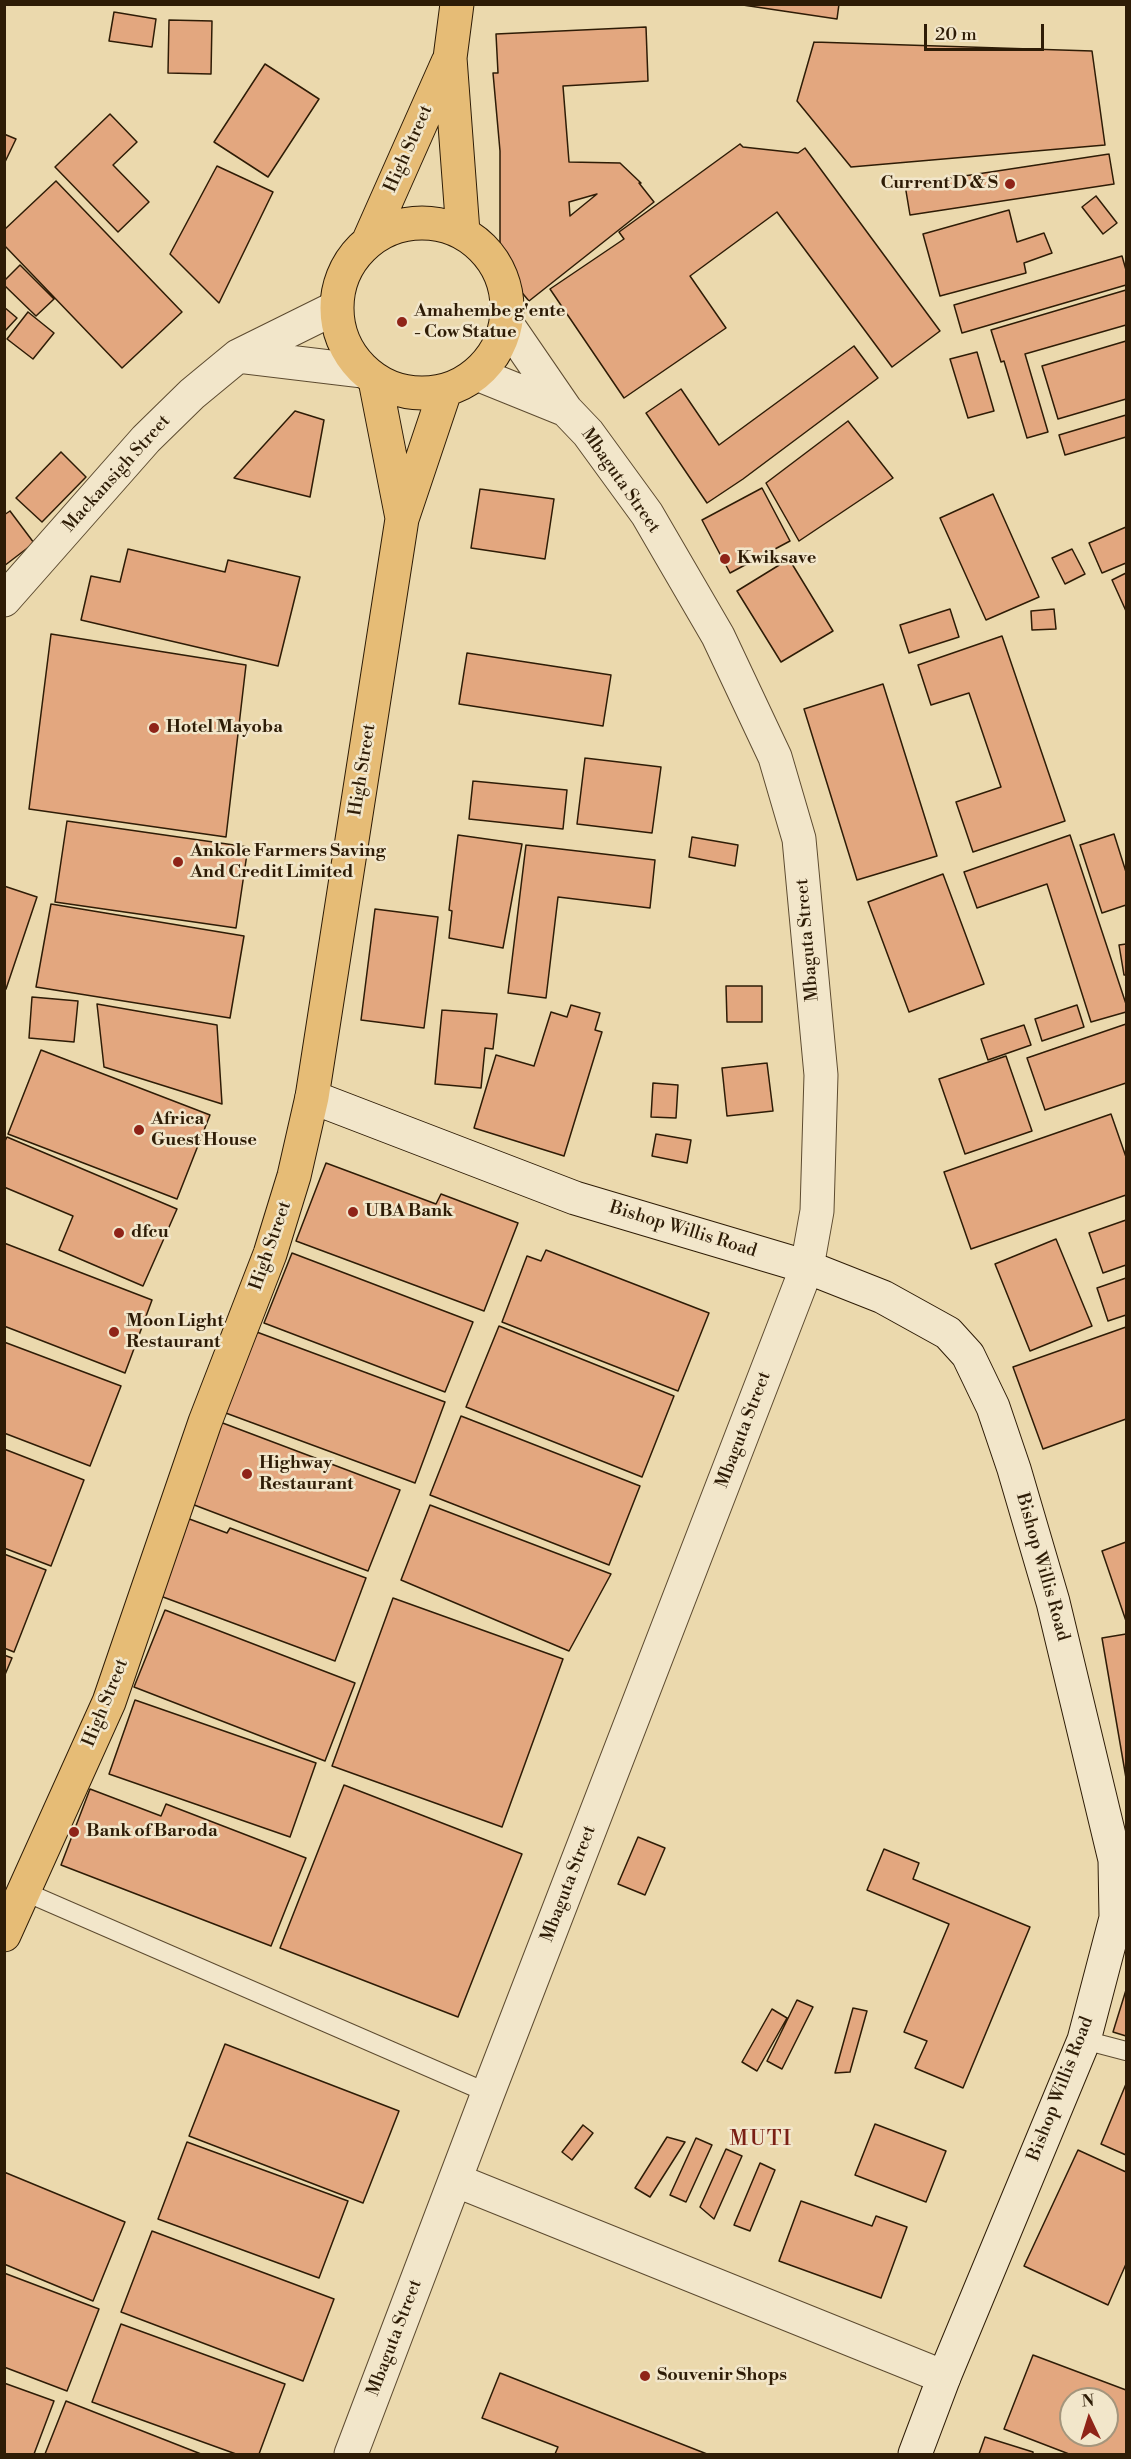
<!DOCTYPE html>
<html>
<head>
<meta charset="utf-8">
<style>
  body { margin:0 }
  #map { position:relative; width:1131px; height:2459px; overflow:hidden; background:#ebd9ad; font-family:"Libre Bodoni",serif }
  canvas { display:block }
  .frame { position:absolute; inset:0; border:6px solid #2e1c06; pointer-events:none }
  .north { position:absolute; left:1059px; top:2387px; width:60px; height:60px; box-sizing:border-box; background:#f2e6ca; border:2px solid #a4957c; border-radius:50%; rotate:356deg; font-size:16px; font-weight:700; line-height:24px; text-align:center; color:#2e1c06 }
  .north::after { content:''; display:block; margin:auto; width:21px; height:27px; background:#8f2418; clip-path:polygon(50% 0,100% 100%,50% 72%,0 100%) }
  .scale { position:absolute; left:924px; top:24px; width:120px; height:27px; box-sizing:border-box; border:3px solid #2e1c06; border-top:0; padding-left:8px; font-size:18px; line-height:21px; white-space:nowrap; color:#2e1c06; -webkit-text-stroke:4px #f2e6ca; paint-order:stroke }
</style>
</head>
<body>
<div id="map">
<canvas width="1131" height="2459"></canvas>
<div class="frame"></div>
<div class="north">N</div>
<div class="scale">20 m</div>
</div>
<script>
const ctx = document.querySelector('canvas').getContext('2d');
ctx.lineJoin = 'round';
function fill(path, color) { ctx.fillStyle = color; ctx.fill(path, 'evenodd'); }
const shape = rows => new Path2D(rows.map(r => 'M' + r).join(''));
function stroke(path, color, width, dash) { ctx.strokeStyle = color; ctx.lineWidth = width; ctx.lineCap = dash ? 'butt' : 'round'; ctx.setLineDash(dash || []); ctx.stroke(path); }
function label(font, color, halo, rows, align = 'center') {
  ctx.font = font + ' "Libre Bodoni",serif'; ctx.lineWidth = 5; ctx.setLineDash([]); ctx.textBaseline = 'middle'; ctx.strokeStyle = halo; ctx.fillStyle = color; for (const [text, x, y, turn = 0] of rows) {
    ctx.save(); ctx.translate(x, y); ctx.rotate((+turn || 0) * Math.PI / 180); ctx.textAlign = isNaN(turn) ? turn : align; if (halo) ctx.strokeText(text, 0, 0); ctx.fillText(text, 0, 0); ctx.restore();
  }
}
const building = shape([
  [736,4,839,4,837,19,736,4],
  [114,12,156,19,152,47,109,41,114,12],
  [169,20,212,21,211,74,168,73,169,20],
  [646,27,648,81,563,86,569,162,620,163,641,183,639,183,654,202,529,301,497,263,500,260,500,151,493,73,498,73,496,34,646,27],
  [597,194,570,216,569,202,597,194],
  [814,42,1092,51,1105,145,851,167,797,101,814,42],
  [265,64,319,99,268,177,214,142,265,64],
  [110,114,137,142,113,165,149,202,118,232,55,167,110,114],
  [4,134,16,139,4,164,4,134],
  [740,144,743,147,798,153,805,148,940,331,892,367,777,212,690,276,726,328,624,398,550,289,624,239,619,232,740,144],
  [1109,154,1114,184,910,215,905,185,1109,154],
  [217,166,273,192,219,303,170,254,217,166],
  [56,181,182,312,122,368,4,245,4,230,56,181],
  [1096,196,1117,223,1103,234,1082,207,1096,196],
  [1009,210,1017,242,1044,233,1052,253,1024,263,1026,273,940,296,923,234,1009,210],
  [1122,256,1126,270,1126,285,962,333,954,305,1122,256],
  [20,265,54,299,36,316,4,285,4,281,20,265],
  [1126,290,1126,325,1025,354,1048,432,1027,438,1004,361,1001,362,991,330,1126,290],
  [4,307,17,318,4,332,4,307],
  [28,312,54,333,33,359,7,339,28,312],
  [1126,341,1126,399,1058,419,1042,366,1126,341],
  [854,346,878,378,743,479,707,503,646,413,681,389,719,445,854,346],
  [977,352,994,411,968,418,950,359,977,352],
  [295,411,324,420,310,497,234,478,295,411],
  [1126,415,1126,437,1065,455,1059,435,1126,415],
  [848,421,893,478,799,541,766,483,848,421],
  [61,452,86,477,42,522,16,498,61,452],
  [762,488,790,541,730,573,702,520,762,488],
  [480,489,554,499,545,559,471,548,480,489],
  [993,494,1039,597,986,620,940,518,993,494],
  [10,511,34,543,4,566,4,515,10,511],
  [1126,527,1126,563,1102,573,1089,543,1126,527],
  [128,549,225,572,228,560,300,577,278,666,81,620,91,576,120,582,128,549],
  [1072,549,1085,574,1065,584,1052,558,1072,549],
  [789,559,833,631,781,662,737,591,789,559],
  [1126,573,1126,611,1112,580,1126,573],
  [950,609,959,637,909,653,900,625,950,609],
  [1054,609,1056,629,1032,630,1031,611,1054,609],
  [51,634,246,665,226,837,29,809,51,634],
  [1002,636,1065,821,973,852,956,802,1001,787,969,693,931,705,918,665,1002,636],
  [467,653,611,675,603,726,459,704,467,653],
  [883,684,937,856,857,880,804,709,883,684],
  [585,758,661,767,652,833,577,824,585,758],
  [473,781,567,790,563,829,469,819,473,781],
  [67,821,248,847,236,928,55,902,67,821],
  [1114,834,1126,872,1126,905,1102,913,1080,845,1114,834],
  [458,835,522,844,503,948,449,938,452,911,449,910,458,835],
  [1070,835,1126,1004,1126,1012,1091,1022,1047,884,977,908,964,872,1070,835],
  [692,837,738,845,735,866,689,857,692,837],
  [526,845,655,860,650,908,558,897,546,998,508,993,526,845],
  [943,874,984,984,909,1012,868,902,943,874],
  [4,886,37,897,6,989,4,988,4,886],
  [51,904,244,936,230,1018,36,987,51,904],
  [375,909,438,917,424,1028,361,1020,375,909],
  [1126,944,1126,975,1124,975,1119,945,1126,944],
  [726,986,762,986,762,1022,727,1022,726,986],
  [32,997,78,1001,74,1042,29,1038,32,997],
  [97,1004,217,1025,222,1104,104,1067,97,1004],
  [571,1005,600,1013,595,1030,602,1032,564,1156,474,1128,496,1055,534,1066,551,1012,567,1017,571,1005],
  [1077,1005,1084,1027,1042,1041,1035,1019,1077,1005],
  [442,1010,497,1014,493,1049,485,1048,481,1088,435,1084,442,1010],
  [1126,1024,1126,1083,1045,1110,1027,1058,1126,1024],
  [1024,1025,1031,1045,988,1060,981,1039,1024,1025],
  [41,1050,210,1115,177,1199,8,1134,41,1050],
  [1006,1056,1032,1131,965,1154,939,1079,1006,1056],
  [767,1063,773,1111,727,1116,722,1068,767,1063],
  [653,1083,678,1085,676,1118,651,1117,653,1083],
  [1111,1114,1126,1157,1126,1195,971,1249,944,1172,1111,1114],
  [656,1134,691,1140,687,1163,652,1156,656,1134],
  [7,1137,177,1209,143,1286,59,1250,73,1216,4,1187,4,1143,7,1137],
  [326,1163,436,1204,441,1194,518,1223,484,1311,296,1241,326,1163],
  [1126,1220,1126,1265,1103,1273,1089,1233,1126,1220],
  [1056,1239,1092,1326,1030,1351,995,1264,1056,1239],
  [4,1243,152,1300,125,1373,4,1326,4,1243],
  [546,1250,709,1313,678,1391,502,1322,527,1256,541,1261,546,1250],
  [292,1253,473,1322,445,1392,264,1323,292,1253],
  [1126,1278,1126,1315,1108,1321,1097,1288,1126,1278],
  [499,1326,674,1396,642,1477,466,1407,499,1326],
  [1126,1327,1126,1419,1043,1449,1013,1367,1126,1327],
  [254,1331,445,1402,415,1483,223,1412,254,1331],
  [4,1342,121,1386,90,1466,4,1433,4,1342],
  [461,1416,640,1486,609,1565,430,1495,461,1416],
  [220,1422,400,1490,368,1571,189,1503,220,1422],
  [4,1449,84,1480,51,1566,4,1548,4,1449],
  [430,1505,611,1574,569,1651,401,1580,430,1505],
  [184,1517,227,1533,230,1528,366,1578,335,1661,155,1594,184,1517],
  [1126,1542,1126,1621,1102,1551,1126,1542],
  [4,1554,46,1570,14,1652,4,1648,4,1554],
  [393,1598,563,1659,502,1827,332,1766,393,1598],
  [165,1610,355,1683,325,1761,134,1687,165,1610],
  [1126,1634,1126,1778,1102,1638,1126,1634],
  [4,1655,12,1658,4,1677,4,1655],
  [135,1700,316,1763,290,1837,109,1774,135,1700],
  [344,1785,522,1854,458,2017,280,1948,344,1785],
  [90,1789,161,1816,166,1804,306,1858,271,1946,61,1865,90,1789],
  [638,1837,665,1848,645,1895,618,1884,638,1837],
  [884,1849,919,1863,913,1879,1030,1927,963,2088,915,2068,927,2041,904,2032,949,1924,867,1890,884,1849],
  [1126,1990,1126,2036,1113,2032,1126,1990],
  [797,2000,813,2007,782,2069,767,2061,797,2000],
  [853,2008,867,2011,850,2072,835,2073,853,2008],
  [772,2009,787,2018,757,2071,742,2062,772,2009],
  [225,2044,399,2111,363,2203,189,2136,225,2044],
  [1126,2084,1126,2155,1101,2144,1126,2084],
  [875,2124,946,2151,926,2202,855,2175,875,2124],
  [583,2125,593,2133,572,2160,562,2152,583,2125],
  [667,2137,685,2142,650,2197,635,2188,667,2137],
  [696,2138,712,2145,686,2202,670,2195,696,2138],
  [187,2142,348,2201,319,2278,158,2219,187,2142],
  [726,2149,742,2156,714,2219,700,2207,726,2149],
  [1078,2150,1126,2172,1126,2264,1108,2305,1024,2266,1078,2150],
  [760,2163,775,2170,750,2231,734,2225,760,2163],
  [4,2172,125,2222,93,2301,4,2264,4,2172],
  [801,2201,872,2226,876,2216,907,2227,881,2298,779,2261,801,2201],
  [152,2231,334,2299,303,2381,121,2312,152,2231],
  [4,2273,99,2309,67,2391,4,2367,4,2273],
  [121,2324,285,2384,259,2454,236,2454,92,2402,121,2324],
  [1033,2355,1126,2390,1126,2454,1069,2454,1004,2429,1033,2355],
  [1071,2399,1107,2399,1107,2435,1071,2435,1071,2399],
  [500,2373,707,2454,555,2454,558,2447,482,2418,500,2373],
  [4,2383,54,2401,34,2454,4,2454,4,2383],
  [66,2401,201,2454,45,2454,66,2401],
  [985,2437,1033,2452,1033,2454,979,2454,985,2437]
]);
fill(building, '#e3a77f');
stroke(building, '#2e1c06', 1.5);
const service = shape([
  [23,1891,488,2093],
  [1084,2040,1126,2051]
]);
const minor = shape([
  [238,356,363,371],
  [477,374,566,410],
  [4,600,146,439,192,394,238,356,335,308],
  [455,2180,944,2377],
  [351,2454,488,2093,807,1267,817,1211,821,1075,799,839,775,757,718,636,647,514,588,433,566,410,507,324]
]);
const secondary = shape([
  [312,1097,575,1198,807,1267,883,1297,948,1333,968,1355,993,1407,1014,1469,1053,1602,1115,1860,1116,1918,1084,2040,944,2377,915,2454]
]);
const primary = shape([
  [457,4,450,58,463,232],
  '337 308a85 85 0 1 1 170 0a85 85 0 1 1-170 0Z',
  [369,240,448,62],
  [375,380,402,518],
  [4,1935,109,1702,205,1422,270,1254,294,1176,312,1097,402,519,445,391]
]);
stroke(service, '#5d4b30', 20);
stroke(minor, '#5d4b30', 35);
stroke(secondary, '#2e1c06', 35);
stroke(primary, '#2e1c06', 35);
stroke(service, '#f2e6ca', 18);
stroke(minor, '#f2e6ca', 33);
stroke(secondary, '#f2e6ca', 33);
stroke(primary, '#e6bc76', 33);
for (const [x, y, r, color] of [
  [1010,184,6,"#8f2418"],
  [402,322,6,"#8f2418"],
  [725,559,6,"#8f2418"],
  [154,728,6,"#8f2418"],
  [178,862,6,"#8f2418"],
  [139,1130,6,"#8f2418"],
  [353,1212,6,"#8f2418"],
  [119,1233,6,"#8f2418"],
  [114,1332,6,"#8f2418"],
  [247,1474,6,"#8f2418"],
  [74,1832,6,"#8f2418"],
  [645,2376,6,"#8f2418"]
]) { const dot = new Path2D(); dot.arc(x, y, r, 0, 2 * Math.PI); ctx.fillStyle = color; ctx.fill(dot); stroke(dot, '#f2e6ca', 2); }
label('18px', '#2e1c06', '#f2e6ca', [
  ["High Street",409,149,-66],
  ["Mackansigh Street",117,474,-48],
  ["Mbaguta Street",620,481,55],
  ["High Street",363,770,-81],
  ["Mbaguta Street",808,940,-95],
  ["Bishop Willis Road",683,1230,17],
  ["High Street",271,1246,-71],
  ["Mbaguta Street",744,1430,-69],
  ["Bishop Willis Road",1042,1567,74],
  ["High Street",106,1703,-68],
  ["Mbaguta Street",569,1884,-69],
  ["Bishop Willis Road",1061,2089,-69],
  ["Mbaguta Street",395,2338,-69]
]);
label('bold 18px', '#2e1c06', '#f2e6ca', [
  ["Current D & S",998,184,"right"],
  ["Amahembe g'ente",414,312],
  ["- Cow Statue",414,333],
  ["Kwiksave",737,559],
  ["Hotel Mayoba",166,728],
  ["Ankole Farmers Saving",190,852],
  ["And Credit Limited",190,873],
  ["Africa",151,1120],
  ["Guest House",151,1141],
  ["UBA Bank",365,1212],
  ["dfcu",131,1233],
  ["Moon Light",126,1322],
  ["Restaurant",126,1343],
  ["Highway",259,1464],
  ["Restaurant",259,1485],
  ["Bank of Baroda",86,1832],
  ["Souvenir Shops",657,2376]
], 'left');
ctx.letterSpacing = '1.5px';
label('21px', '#7a1f14', '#f2e6ca', [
  ["MUTI",761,2140]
]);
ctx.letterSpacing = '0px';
</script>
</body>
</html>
